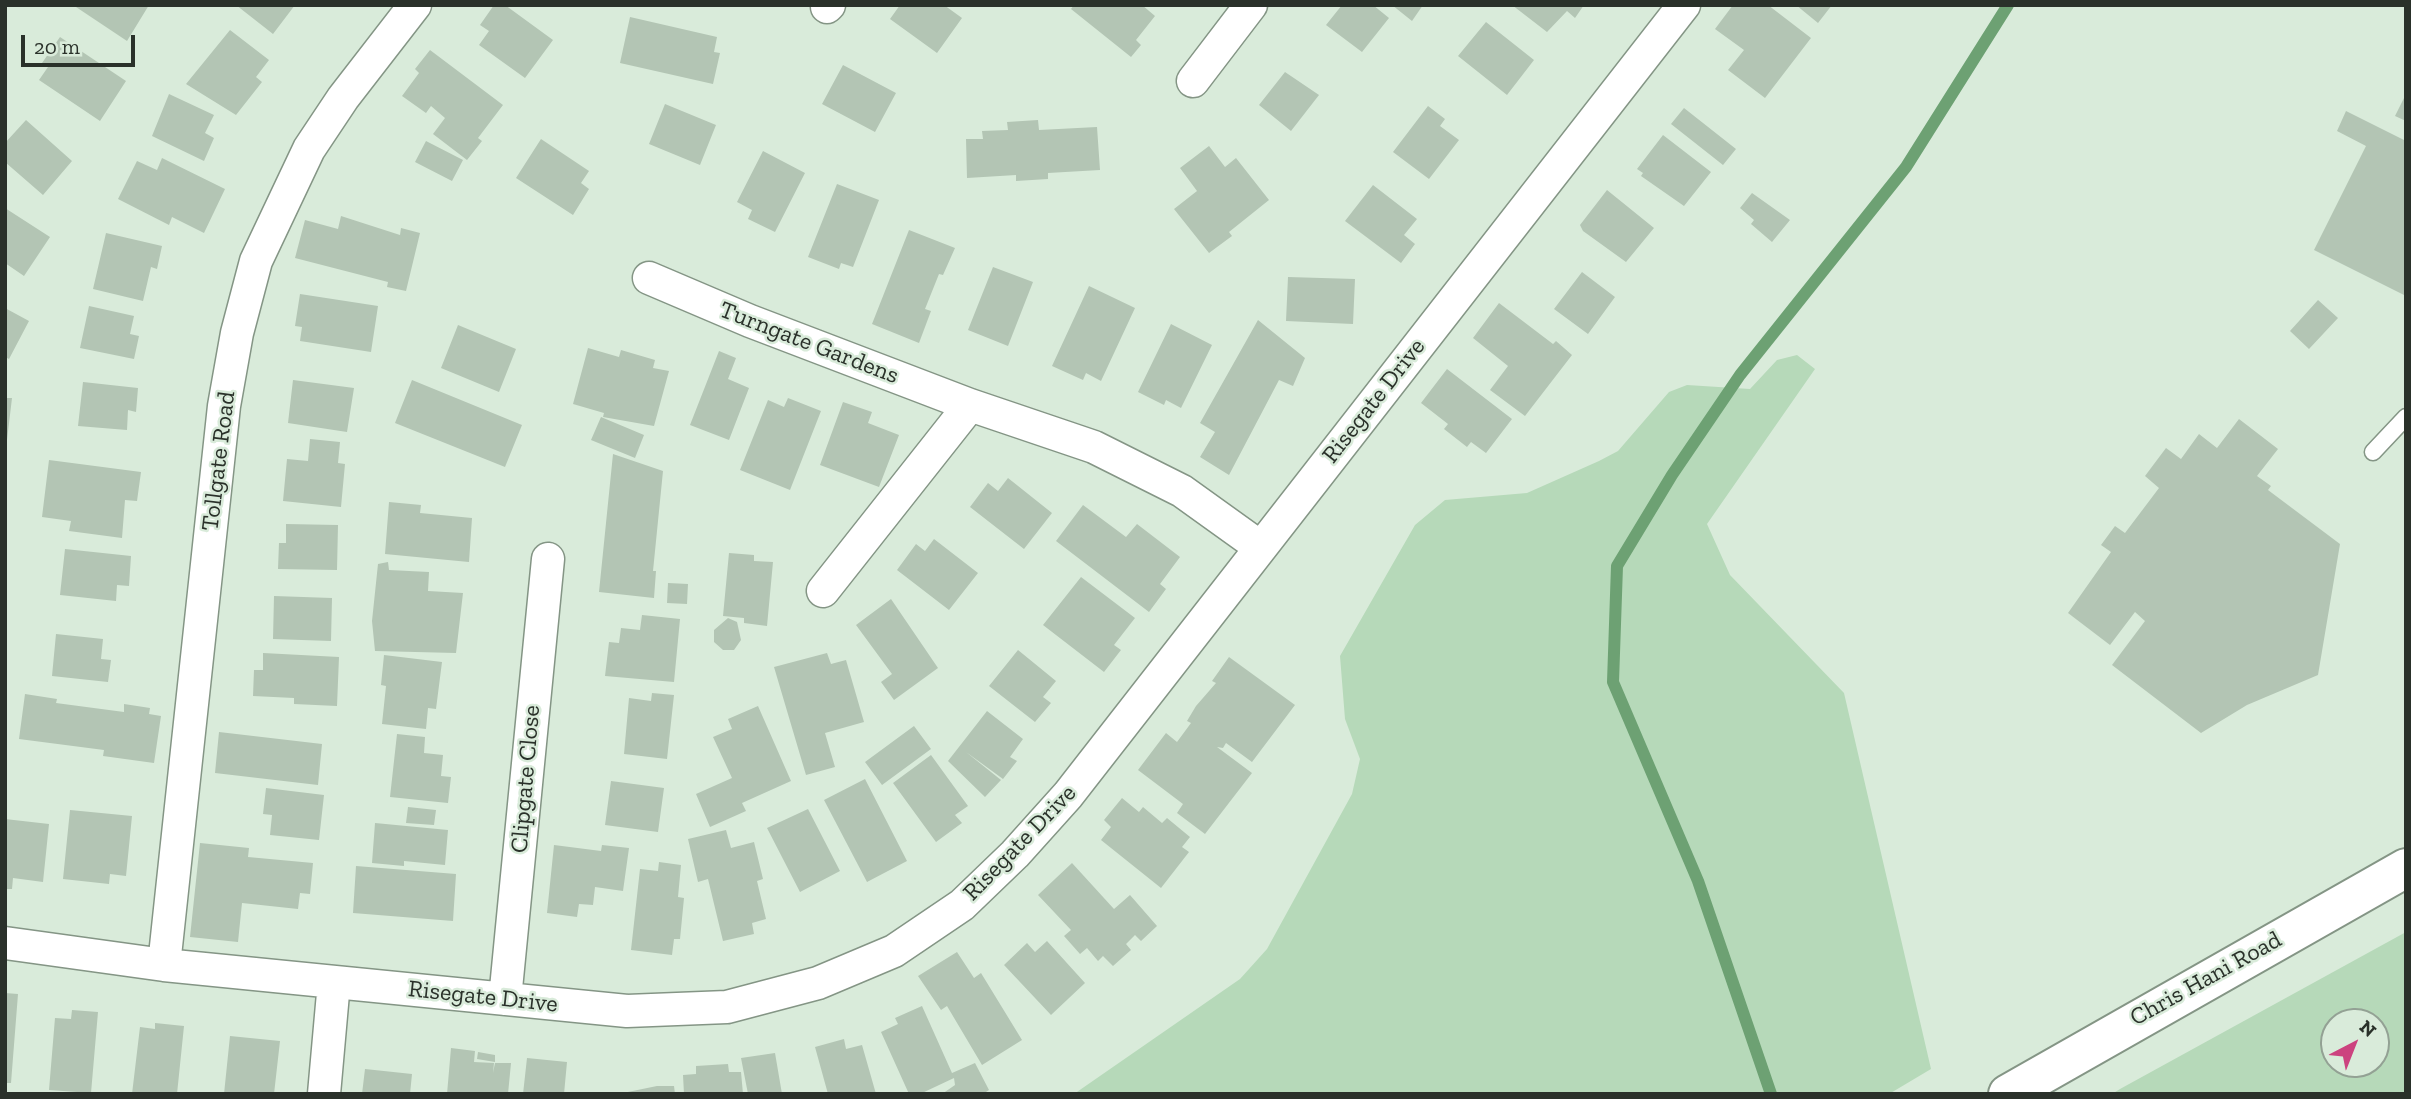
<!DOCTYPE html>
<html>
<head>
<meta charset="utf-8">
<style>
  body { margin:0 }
  #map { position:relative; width:2411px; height:1099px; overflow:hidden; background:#d9ebda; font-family:"Zilla Slab",serif }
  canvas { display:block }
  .frame { position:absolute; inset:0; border:7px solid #2a312a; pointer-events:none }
  .north { position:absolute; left:2320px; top:1008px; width:70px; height:70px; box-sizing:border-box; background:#d9ebda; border:2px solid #93a194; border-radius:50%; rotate:42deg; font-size:19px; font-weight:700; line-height:28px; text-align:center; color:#2a312a }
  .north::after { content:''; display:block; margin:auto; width:24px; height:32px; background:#cc437f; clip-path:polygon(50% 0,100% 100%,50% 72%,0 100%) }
  .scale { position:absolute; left:21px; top:35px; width:114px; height:32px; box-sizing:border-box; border:4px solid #2a312a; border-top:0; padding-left:9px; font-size:21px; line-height:24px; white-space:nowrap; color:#2a312a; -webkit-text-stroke:5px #d9ebda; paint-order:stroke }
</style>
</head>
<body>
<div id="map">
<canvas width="2411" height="1099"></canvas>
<div class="frame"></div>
<div class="north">N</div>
<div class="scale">20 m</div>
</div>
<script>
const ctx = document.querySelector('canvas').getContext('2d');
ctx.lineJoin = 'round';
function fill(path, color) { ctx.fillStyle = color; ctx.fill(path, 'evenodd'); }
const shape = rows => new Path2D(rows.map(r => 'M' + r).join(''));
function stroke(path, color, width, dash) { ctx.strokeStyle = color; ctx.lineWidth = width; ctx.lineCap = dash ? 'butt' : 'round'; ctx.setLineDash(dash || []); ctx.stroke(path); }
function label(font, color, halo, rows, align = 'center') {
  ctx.font = font + ' "Zilla Slab",serif'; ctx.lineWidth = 5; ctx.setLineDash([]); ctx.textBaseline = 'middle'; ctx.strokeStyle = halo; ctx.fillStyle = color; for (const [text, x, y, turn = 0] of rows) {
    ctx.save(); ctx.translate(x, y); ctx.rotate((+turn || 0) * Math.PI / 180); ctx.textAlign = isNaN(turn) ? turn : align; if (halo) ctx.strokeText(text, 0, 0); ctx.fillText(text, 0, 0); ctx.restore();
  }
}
fill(shape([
  [1797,355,1815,369,1707,524,1730,575,1844,693,1931,1069,1889,1094,1074,1094,1240,979,1267,949,1352,794,1360,759,1345,719,1340,656,1415,525,1445,500,1527,493,1599,461,1618,451,1669,392,1687,385,1750,389,1777,360],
  [2406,932,2406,1094,2112,1094,2120,1089],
  [2334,1022,2376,1022,2376,1064,2334,1064]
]), '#b6d9b9');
stroke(shape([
  [1771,1094,1698,881,1613,682,1617,566,1672,475,1740,375,1906,167,2008,5]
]), '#6da173', 12);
fill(shape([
  [77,5,149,5,127,41,76,7],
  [236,5,295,5,273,34],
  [494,5,505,5,553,40,525,78,479,45,489,31,480,25],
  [900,5,944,5,962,18,937,53,890,19],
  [1074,5,1142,5,1155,16,1136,40,1141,45,1131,57,1071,9],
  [1342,5,1373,5,1389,18,1362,52,1326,25],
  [1392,5,1423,5,1412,21],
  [1512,5,1584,5,1575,18,1567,11,1547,32],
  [1733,5,1768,5,1811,38,1765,98,1728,70,1744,50,1715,29],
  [1796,5,1832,5,1818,23],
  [630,17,717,37,714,52,720,53,713,84,620,63],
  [1486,22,1534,60,1507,95,1458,56],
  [230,30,269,60,256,77,262,82,236,115,186,84],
  [60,37,126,81,100,121,39,80,48,67,42,63],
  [430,50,503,105,478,138,482,141,467,160,433,134,445,118,431,106,426,113,402,96,419,73,415,69],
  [843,65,896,93,875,132,822,104],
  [1285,72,1319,95,1291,131,1259,105],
  [169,94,214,115,205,133,214,138,204,161,152,136],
  [2406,94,2406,121,2395,116],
  [665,104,716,125,700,165,649,144],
  [1428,106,1445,119,1440,126,1459,140,1429,179,1393,152],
  [1684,108,1736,149,1723,165,1671,124],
  [2346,111,2406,141,2406,296,2314,250,2366,146,2337,131],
  [26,120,72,161,43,195,5,162,5,143],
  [1038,120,1039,130,1097,127,1100,170,1048,173,1048,179,1016,181,1016,175,967,178,966,139,983,139,982,131,1008,130,1007,122],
  [1663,135,1711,172,1684,206,1641,176,1643,173,1637,169],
  [541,139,589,171,581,183,589,189,573,215,516,178],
  [426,141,463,160,452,181,415,162],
  [1209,146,1225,167,1236,158,1269,200,1229,232,1232,236,1209,253,1174,209,1197,191,1180,168],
  [763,151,805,173,775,232,748,219,752,210,737,202],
  [162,158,225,189,204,233,172,217,169,225,118,199,137,161,157,170],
  [837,184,879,200,853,267,841,263,839,269,808,257],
  [1373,185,1417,219,1404,235,1415,244,1401,263,1345,221],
  [1607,190,1654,228,1626,262,1583,231,1580,225],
  [1752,193,1790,220,1772,242,1751,224,1754,220,1740,208],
  [5,208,50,237,24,276,5,263],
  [341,216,400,235,401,228,420,233,406,291,387,287,388,282,295,258,305,220,338,229],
  [909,230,955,248,943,275,939,274,925,309,931,311,919,343,872,324],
  [106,233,162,246,157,269,151,267,143,301,93,289],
  [993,267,1033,282,1008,346,968,330],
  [1582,272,1615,297,1588,334,1554,309],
  [1288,277,1355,279,1353,324,1286,321],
  [1089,286,1135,308,1101,381,1086,373,1083,380,1052,366],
  [300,294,378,306,371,352,300,341,302,327,295,326],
  [2318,300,2338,318,2309,349,2290,331],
  [1499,303,1553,344,1556,341,1572,355,1525,416,1490,390,1508,366,1473,338],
  [89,306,134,316,130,334,139,336,134,359,80,348],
  [5,308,29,321,9,359,5,357],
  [1258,320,1305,358,1293,386,1279,380,1229,475,1200,457,1215,432,1200,423],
  [1171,324,1212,345,1181,408,1166,400,1164,405,1138,392],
  [458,325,516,349,499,392,441,368],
  [588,348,619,357,621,350,655,360,653,368,669,371,654,426,603,417,604,413,573,404],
  [719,351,736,358,728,379,749,388,729,440,690,425],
  [1447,369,1512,419,1486,453,1471,442,1467,447,1444,429,1448,424,1421,403],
  [293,380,354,388,347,432,288,423],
  [412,380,522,425,505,467,395,423],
  [83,382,138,388,136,412,128,410,127,430,78,426],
  [5,398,12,398,7,440,5,440],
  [788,398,821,411,790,490,740,470,768,400,784,407],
  [843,402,872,412,868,423,899,435,879,487,820,465],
  [601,417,644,435,635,458,591,440],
  [2239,419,2278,449,2257,476,2271,486,2268,490,2340,544,2318,675,2247,705,2201,733,2112,665,2145,621,2135,612,2110,645,2068,613,2111,552,2101,545,2115,526,2125,533,2159,488,2145,476,2166,448,2181,459,2199,434,2217,448],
  [310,439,340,442,338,463,345,464,341,507,283,501,287,459,308,461],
  [613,454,663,471,653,571,656,571,654,598,599,592],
  [49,460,141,472,137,501,125,500,122,538,69,531,71,521,42,517],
  [1008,478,1052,513,1024,549,970,507,988,483,998,491],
  [389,502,421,505,420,513,472,518,469,562,385,554],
  [1083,505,1126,537,1137,524,1180,557,1160,584,1166,589,1149,612,1056,541],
  [286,524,338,525,337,570,278,569,279,543,286,543],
  [934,539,978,573,949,610,897,570,916,544,925,551],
  [65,549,131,556,129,586,117,585,116,601,60,595],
  [729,553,754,555,754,561,773,562,767,626,744,623,744,618,723,616],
  [388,562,389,570,429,572,428,591,463,593,456,653,375,651,372,621,378,564],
  [1081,577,1135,618,1114,645,1121,650,1104,672,1043,625],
  [668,583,688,584,687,604,667,603],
  [274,596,332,598,331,641,273,639],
  [891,599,938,668,894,700,881,682,892,674,856,625],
  [642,615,680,619,674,682,605,676,609,642,619,643,621,628,640,630],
  [728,618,737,622,741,640,734,650,723,650,714,642,714,630],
  [56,634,103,639,101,659,111,660,108,682,52,676],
  [1018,650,1056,681,1043,697,1051,703,1035,722,989,686],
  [263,653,339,657,337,706,294,704,294,698,253,696,254,670,263,670],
  [827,653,831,664,846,660,864,722,825,733,835,767,806,775,774,667],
  [384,655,442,662,436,709,428,708,426,729,382,724,386,686,381,685],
  [1229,657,1295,705,1252,762,1226,743,1223,748,1217,747,1252,773,1205,834,1177,813,1183,804,1138,770,1166,733,1177,742,1191,723,1187,721,1196,706,1216,683,1212,681],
  [652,693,674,695,667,759,624,754,629,698,651,701],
  [25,694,57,699,56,703,124,712,124,704,150,708,149,714,161,716,154,763,103,756,104,750,19,739],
  [758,706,791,781,742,803,746,811,710,827,696,794,732,778,713,737,732,729,728,719],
  [987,711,1023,739,1010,757,1017,761,1003,779,966,752,1001,780,985,797,948,761],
  [914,726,931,749,882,785,865,762],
  [219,732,322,744,318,785,215,773],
  [397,734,425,737,424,753,443,755,441,776,451,777,448,803,390,797],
  [931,755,968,806,955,815,962,823,936,842,893,783],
  [865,779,907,861,867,882,824,800],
  [611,781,664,788,658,832,605,825],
  [266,788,324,795,319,840,270,835,272,815,263,814],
  [1122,798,1139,812,1143,807,1162,823,1167,818,1190,837,1182,847,1189,852,1161,888,1101,840,1111,827,1104,820],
  [408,807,436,810,434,825,406,823],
  [808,809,840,871,800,892,767,828],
  [70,810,132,816,126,876,110,874,109,884,63,879],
  [5,819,49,824,43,882,13,878,12,889,5,889],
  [375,823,448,830,445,865,404,861,404,866,372,863],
  [726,830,731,848,754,842,763,879,757,881,766,919,752,923,754,934,723,941,708,879,698,882,688,839],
  [200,843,249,848,248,857,313,863,310,894,300,893,298,909,242,903,238,942,190,937],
  [554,845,601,851,602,845,629,848,623,891,595,887,593,905,579,904,577,917,547,913],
  [659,862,681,865,678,897,684,898,680,939,674,939,672,955,631,950,640,869,658,871],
  [1072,863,1114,909,1130,895,1157,926,1141,941,1135,935,1126,944,1131,950,1113,966,1103,956,1098,961,1087,948,1080,954,1064,936,1071,930,1038,895],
  [356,866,456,874,453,921,353,913],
  [1047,941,1085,983,1051,1015,1004,965,1027,943,1035,952],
  [957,952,974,978,981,973,1022,1040,982,1065,947,1006,941,1010,918,976],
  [5,993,18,994,11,1083,5,1083],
  [922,1006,952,1073,975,1063,989,1090,983,1094,942,1094,955,1085,954,1078,920,1094,909,1094,881,1032,898,1024,895,1018],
  [72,1010,98,1012,91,1093,49,1090,55,1018,71,1019],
  [155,1023,184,1026,177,1094,132,1094,140,1027,155,1029],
  [230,1036,280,1041,274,1094,224,1094],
  [844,1039,846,1049,862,1045,876,1094,828,1094,815,1047],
  [451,1048,475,1051,474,1062,494,1063,493,1073,495,1063,511,1063,508,1094,447,1094],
  [478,1052,495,1055,495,1062,477,1059],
  [775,1053,782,1094,748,1094,741,1058],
  [527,1058,567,1062,564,1094,523,1094],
  [728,1064,729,1072,741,1072,743,1094,684,1094,683,1075,696,1074,696,1066],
  [365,1069,412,1074,410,1094,362,1094],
  [657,1086,674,1086,675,1094,618,1094]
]), '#b3c5b4');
const service = shape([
  [2373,452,2406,417]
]);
const minor = shape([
  [827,7,829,5],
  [1193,81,1251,5],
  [649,278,750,321,970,405,1094,447,1182,491,1260,547],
  [823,591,970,405],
  [5,943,164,965,627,1011,727,1007,818,983,894,951,962,905,1015,854,1068,795,1684,5],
  [164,965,224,406,237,333,256,261,309,149,343,98,415,5],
  [505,999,548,559],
  [324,1094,334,982]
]);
const secondary = shape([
  [2008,1094,2406,868]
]);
stroke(service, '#849585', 19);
stroke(minor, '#849585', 35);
stroke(secondary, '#849585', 42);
stroke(service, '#fff', 16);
stroke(minor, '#fff', 32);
stroke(secondary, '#fff', 38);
label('24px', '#2a312a', '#d9ebda', [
  ["Turngate Gardens",809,343,21],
  ["Risegate Drive",1374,401,-52],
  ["Tollgate Road",219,461,-83],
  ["Clipgate Close",526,779,-85],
  ["Risegate Drive",1020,843,-46],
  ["Chris Hani Road",2206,979,-29],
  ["Risegate Drive",483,997,6]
]);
</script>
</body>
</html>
